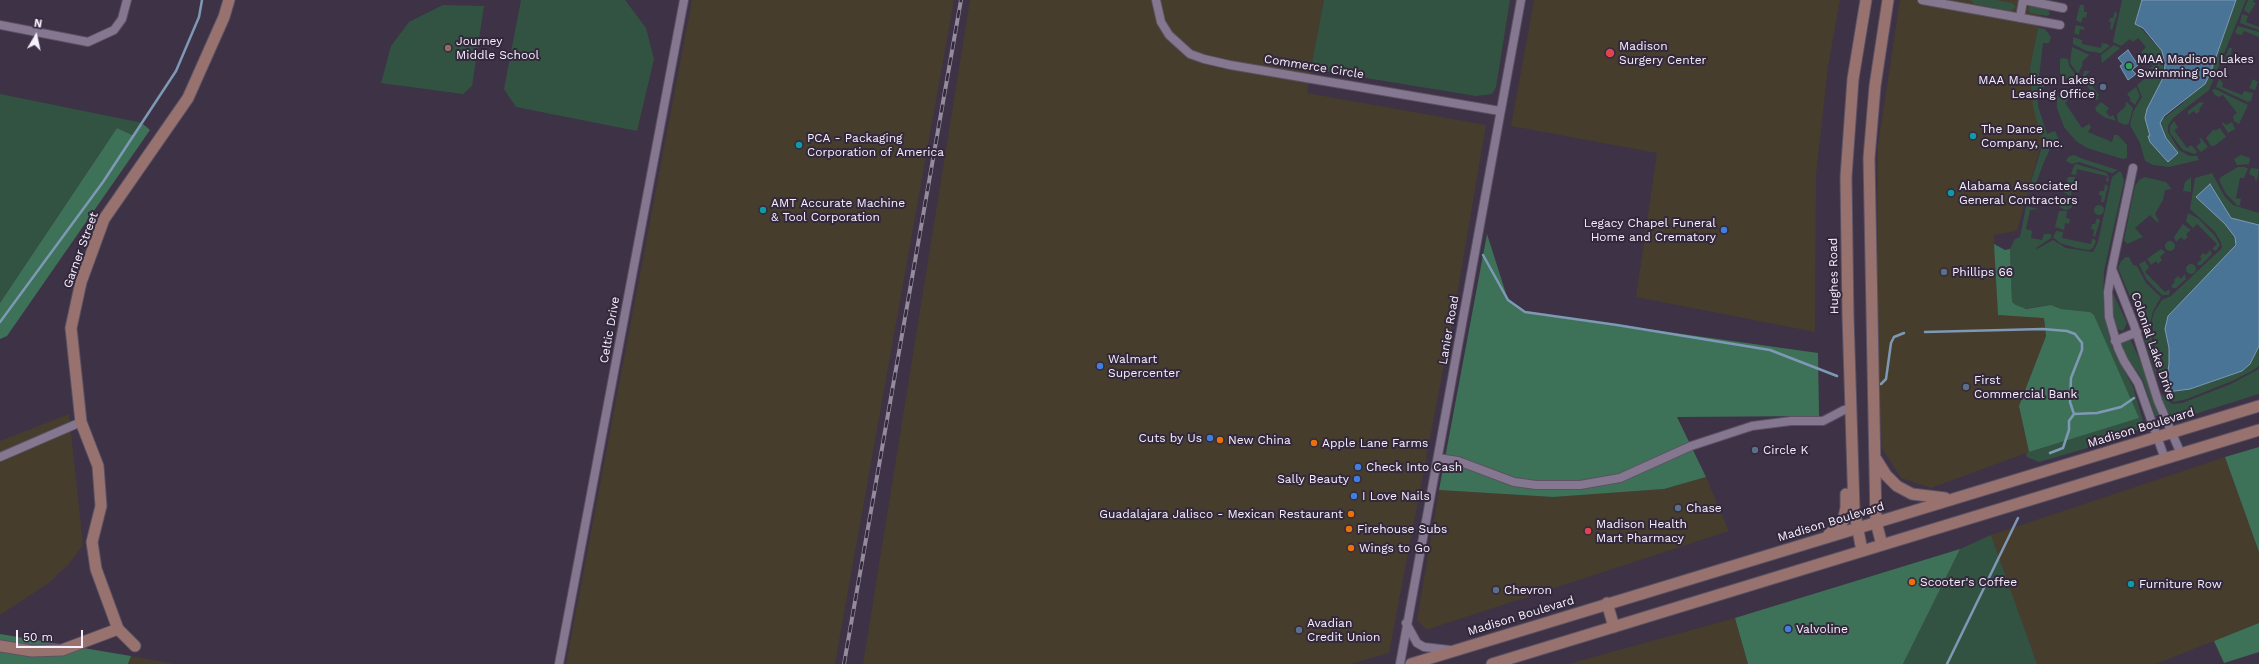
<!DOCTYPE html>
<html>
<head>
<meta charset="utf-8">
<style>
  body { margin:0 }
  #map { position:relative; width:2259px; height:664px; overflow:hidden; background:#3d3246; font-family:"Work Sans",sans-serif }
  canvas { display:block }
  .north { position:absolute; left:16px; top:16px; width:40px; height:40px; -webkit-text-stroke:3px #33283c; paint-order:stroke; rotate:9deg; font-size:11px; font-weight:700; line-height:16px; text-align:center; color:#f7f0fe }
  .north::after { content:''; display:block; margin:auto; width:14px; height:18px; background:#f7f0fe; clip-path:polygon(50% 0,100% 100%,50% 72%,0 100%) }
  .scale { position:absolute; left:16px; top:630px; width:67px; height:18px; box-sizing:border-box; border:2px solid #f7f0fe; border-top:0; padding-left:5px; font-size:12px; line-height:14px; white-space:nowrap; color:#f7f0fe; -webkit-text-stroke:3px #33283c; paint-order:stroke }
</style>
</head>
<body>
<div id="map">
<canvas width="2259" height="664"></canvas>
<div class="north">N</div>
<div class="scale">50 m</div>
</div>
<script>
const ctx = document.querySelector('canvas').getContext('2d');
ctx.lineJoin = 'round';
function fill(path, color) { ctx.fillStyle = color; ctx.fill(path, 'evenodd'); }
const shape = rows => new Path2D(rows.map(r => 'M' + r).join(''));
function stroke(path, color, width, dash) { ctx.strokeStyle = color; ctx.lineWidth = width; ctx.lineCap = dash ? 'butt' : 'round'; ctx.setLineDash(dash || []); ctx.stroke(path); }
function label(font, color, halo, rows, align = 'center') {
  ctx.font = font + ' "Work Sans",sans-serif'; ctx.lineWidth = 4; ctx.setLineDash([]); ctx.textBaseline = 'middle'; ctx.strokeStyle = halo; ctx.fillStyle = color; for (const [text, x, y, turn = 0] of rows) {
    ctx.save(); ctx.translate(x, y); ctx.rotate((+turn || 0) * Math.PI / 180); ctx.textAlign = isNaN(turn) ? turn : align; if (halo) ctx.strokeText(text, 0, 0); ctx.fillText(text, 0, 0); ctx.restore();
  }
}
fill(shape([
  [692,0,954,0,835,664,566,664],
  [970,0,1324,0,1307,93,1486,125,1455,307,1389,653,1351,664,863,664],
  [1534,0,1840,0,1828,67,1816,176,1815,332,1636,297,1657,153,1511,126],
  [1900,0,2044,0,2030,68,2043,143,2040,148,2017,231,1994,235,1998,315,2044,317,2046,336,2019,406,2029,452,1931,488,1901,478,1881,447,1877,261,1878,145],
  [69,414,83,545,69,564,49,583,0,615,0,441],
  [2225,457,2259,552,2259,623,2156,664,2037,664,1991,535],
  [1706,477,1729,531,1426,630,1417,620,1439,490,1553,497,1664,489],
  [1735,618,1748,664,1568,664],
  [131,656,175,664,128,664]
]), '#473d2d');
fill(shape([
  [521,0,625,0,646,28,654,59,637,131,516,107,504,89],
  [1324,0,1510,0,1496,87,1492,94,1476,96,1311,69],
  [1970,0,1996,0,2012,3,2016,7,2011,11,1975,4],
  [2122,0,2142,0,2135,22,2162,51,2164,76,2147,109,2164,133,2160,123,2161,120,2182,104,2210,74,2236,0,2246,0,2209,90,2173,118,2168,126,2168,132,2179,150,2189,156,2197,156,2199,160,2169,167,2153,165,2145,161,2140,143,2130,125,2133,112,2142,97,2137,85,2147,77,2144,73,2153,66,2141,52,2146,47,2138,38,2133,42,2130,39,2121,46,2113,42],
  [2150,136,2166,138,2172,147],
  [2248,0,2254,0,2253,2,2256,3,2249,14,2244,10],
  [443,5,484,6,472,86,463,94,381,83,391,46,409,22],
  [2080,5,2084,5,2084,12,2087,12,2086,18,2083,17,2081,23,2076,20],
  [2031,6,2048,10,2050,14,2047,16,2030,13,2028,8],
  [2115,11,2117,14,2112,30,2110,28,2111,22,2109,22,2110,18,2113,18],
  [2242,14,2248,16,2246,22,2259,27,2259,30,2240,23],
  [2076,25,2084,27,2084,30,2080,29,2079,35,2074,33],
  [2238,26,2259,32,2259,37,2244,31,2242,35,2237,34,2235,32],
  [2038,28,2045,29,2051,37,2049,43,2043,43,2039,77,2046,80,2044,87,2038,87,2038,106,2047,134,2055,131,2061,144,2058,150,2051,147,2044,162,2036,183,2041,184,2042,188,2030,186,2026,206,2038,209,2030,210,2026,229,2032,231,2031,238,2042,240,2044,234,2051,234,2051,238,2036,248,2037,249,2053,240,2066,248,2093,252,2098,242,2112,177,2120,171,2122,174,2124,181,2104,271,2103,303,2105,319,2112,347,2133,387,2143,421,2138,430,2129,436,2039,462,2027,457,2026,453,2138,418,2094,315,2090,312,2061,309,2051,305,2022,309,2012,302,2010,249,2015,239,2020,237,2031,182,2043,143,2033,107,2030,68],
  [2073,37,2082,40,2082,44,2101,48,2102,43,2107,44,2110,46,2101,53,2087,51,2073,44],
  [2114,45,2120,48,2102,63,2101,55],
  [2072,47,2092,56,2089,55,2082,62,2083,64,2078,74,2070,63],
  [2229,48,2232,48,2231,55,2233,57,2232,61,2229,60,2225,66,2223,62],
  [2063,58,2068,59,2069,66,2077,76,2072,81,2064,78,2060,73,2060,59],
  [2084,71,2090,71,2085,76,2099,95,2097,97,2099,99,2097,100,2082,79],
  [2219,79,2223,83,2222,87,2242,95,2244,91,2253,93,2251,101,2248,102,2216,87],
  [2253,79,2258,82,2255,90,2249,88,2252,82,2249,80,2252,81],
  [2136,87,2140,96,2135,105,2129,100,2131,99,2127,94],
  [2215,89,2248,105,2239,124,2234,121,2233,116,2237,113,2223,95,2219,97,2215,95,2212,90],
  [2061,92,2069,97,2069,99,2065,103,2082,128,2089,124,2091,127,2088,132,2112,142,2114,135,2118,135,2127,145,2127,158,2123,159,2087,148,2076,141,2064,127,2057,108,2057,97],
  [0,94,143,123,132,135,117,128,0,303],
  [2101,102,2109,108,2106,112,2110,117,2113,115,2116,121,2104,117,2096,111,2095,108],
  [2127,102,2133,108,2129,123,2126,125,2118,122,2117,114,2126,106,2125,104],
  [2200,102,2204,103,2199,109,2200,111,2196,114,2194,111,2188,115,2188,111],
  [2174,121,2178,128,2174,130,2187,148,2191,145,2194,148,2197,152,2195,154,2183,150,2170,133,2170,126],
  [2223,122,2226,125,2232,122,2235,129,2228,133,2222,123],
  [2220,128,2226,137,2214,146,2211,146,2206,138,2214,129,2215,131],
  [2201,138,2208,147,2201,152,2196,147,2201,142,2199,139],
  [2074,155,2083,159,2118,170,2112,173,2079,162,2072,164,2066,161,2068,157],
  [2241,155,2250,158,2249,164,2237,165,2234,159],
  [2076,164,2107,173,2109,181,2106,182,2107,176,2077,169,2076,175,2071,174,2074,166],
  [2238,167,2245,167,2248,169,2244,178,2240,178,2236,198,2241,199,2240,205,2238,206,2226,194,2219,180,2221,177],
  [2251,168,2259,169,2257,180,2255,180,2255,177,2249,174],
  [2212,173,2225,197,2233,205,2259,213,2259,366,2252,371,2232,381,2187,399,2174,402,2165,395,2160,375,2155,351,2152,320,2154,312,2162,300,2171,296,2222,248,2221,242,2215,232,2190,209,2195,178],
  [2068,177,2075,177,2074,185,2077,185,2076,190,2072,189,2071,196,2063,192],
  [2145,177,2166,182,2172,189,2165,190,2163,200,2155,214,2159,221,2157,222,2150,215,2135,228,2143,237,2127,244,2124,240,2135,186,2139,180],
  [2191,177,2191,192,2183,191,2185,182],
  [2105,184,2108,186,2104,202,2101,202,2102,196,2099,195,2100,191,2104,191],
  '2059 203a7 7 0 1 1 14 0a7 7 0 1 1-14 0Z',
  '2094 210a5 5 0 1 1 10 0a5 5 0 1 1-10 0Z',
  [2059,211,2067,211,2066,218,2070,219,2069,224,2065,223,2064,230,2055,227],
  [2188,213,2199,219,2215,236,2220,245,2216,251,2212,249,2217,244,2197,224,2193,228,2186,221],
  [2097,218,2100,220,2095,237,2093,236,2094,230,2091,229,2092,224,2095,224],
  [2183,224,2191,230,2186,234,2188,237,2184,240,2181,237,2176,242,2174,237],
  [2056,231,2063,232,2062,238,2091,244,2092,239,2094,239,2096,241,2093,248,2089,250,2076,248,2060,243,2053,237],
  '2165 246a5 5 0 1 1 10 0a5 5 0 1 1-10 0Z',
  [2161,249,2165,252,2160,257,2162,260,2158,264,2156,261,2151,265,2147,259],
  [2210,250,2212,254,2201,265,2198,265,2197,263,2202,259,2200,257,2203,253,2206,255],
  [2126,257,2129,257,2133,265,2137,266,2146,283,2161,297,2153,311,2150,323,2157,379,2136,311,2118,268,2121,261],
  [2145,261,2149,267,2145,272,2165,292,2170,289,2169,295,2162,295,2147,280,2139,264],
  '2186 269a5 5 0 1 1 10 0a5 5 0 1 1-10 0Z',
  [2185,274,2186,279,2176,288,2173,288,2171,286,2175,282,2174,280,2178,276,2181,279],
  [2112,291,2127,323,2123,331,2116,329,2112,312],
  [2130,339,2145,371,2159,415,2157,416,2155,416,2143,380,2123,351,2122,343,2124,340],
  [2259,369,2259,394,2182,418,2172,417,2165,408,2161,393,2172,404,2182,403,2231,384],
  [1991,535,2037,664,1903,664,1960,549]
]), '#335342');
fill(shape([
  [143,124,150,130,7,336,0,339,0,303,117,128,132,135],
  [1487,234,1508,300,1525,312,1818,353,1819,416,1677,417,1706,477,1664,489,1553,497,1439,490],
  [1994,244,2005,250,2010,249,2012,302,2016,305,2026,309,2051,305,2061,309,2090,312,2094,315,2139,418,2029,452,2019,406,2046,336,2044,318,1998,315],
  [2259,447,2259,552,2225,457],
  [1960,549,1903,664,1748,664,1735,618],
  [2259,623,2259,652,2224,663,2214,641],
  [0,634,131,656,128,664,0,664]
]), '#3e7258');
const water = shape([
  [2142,0,2236,0,2210,74,2205,84,2164,116,2160,123,2166,138,2178,153,2168,162,2150,142,2148,136,2150,136,2145,118,2147,109,2164,76,2165,64,2162,51,2143,28,2135,24,2142,0],
  [2128,50,2138,65,2132,70,2136,74,2128,80,2120,66,2123,64,2118,58,2128,50],
  [2210,184,2231,218,2259,225,2259,346,2250,364,2242,371,2190,389,2167,392,2164,381,2167,376,2169,364,2169,348,2165,329,2168,316,2236,245,2235,237,2225,224,2196,197,2210,184]
]);
fill(water, '#4a7496');
stroke(water, '#7e99b5', 1);
stroke(shape([
  [1483,255,1508,300,1525,312,1617,325,1770,350,1837,376],
  [0,322,103,182,176,71,199,17,202,0],
  [1925,332,2043,329,2067,331,2075,334,2082,343,2082,350,2071,378,2070,402,2074,414],
  [1881,384,1886,379,1891,343,1894,337,1904,333],
  [2050,453,2063,448,2069,430,2069,421,2074,414,2097,413,2121,407,2134,398],
  [1947,664,2018,518]
]), '#7e99b5', 2.5);
const street = shape([
  [1156,0,1161,22,1169,35,1190,54,1204,59,1230,65,1500,111],
  [1922,0,2060,25],
  [2024,0,2063,8],
  [2020,18,2023,0],
  [0,25,88,42,114,30,122,19,127,0],
  [2133,168,2112,268,2108,292,2109,317,2118,348,2124,361,2138,383,2165,459],
  [2112,269,2134,325,2158,401,2181,454],
  [2115,341,2137,332],
  [0,457,81,422],
  [1438,458,1458,461,1514,482,1536,485,1580,485,1620,478,1691,446,1752,426,1791,421,1823,421,1844,410],
  [1406,623,1417,643,1424,647,1450,650],
  [559,664,684,0],
  [1400,664,1521,0]
]);
const secondary = shape([
  [1876,459,1886,475,1897,486,1912,494,1945,498],
  [1829,534,1839,527,1843,521,1846,508,1846,494],
  [1882,545,1876,522,1869,158,1875,86,1888,0],
  [1862,551,1854,509,1848,316,1846,177,1853,79,1866,0],
  [1607,603,1614,627],
  [0,646,32,651,62,650,118,629],
  [135,646,118,629,96,569,92,542,101,506,98,466,81,422,71,328,81,282,104,219,188,98,224,17,229,0],
  [1411,664,2259,406],
  [1492,664,2259,430]
]);
stroke(street, '#5b5163', 10);
stroke(secondary, '#5b5163', 13);
stroke(street, '#84778f', 8);
stroke(secondary, '#98726f', 11);
const rail = shape([
  [844,664,961,0]
]);
stroke(rail, '#948b9c', 4);
stroke(rail, '#33283c', 2.5, [8]);
for (const [x, y, r, color] of [
  [448,48,4,"#8d6e63"],
  [1610,53,5,"#e0444e"],
  [2129,66,4,"#2e9e5b"],
  [2103,87,4,"#5c6f8a"],
  [1973,136,4,"#0f9aa8"],
  [799,145,4,"#0f9aa8"],
  [1951,193,4,"#0f9aa8"],
  [763,210,4,"#0f9aa8"],
  [1724,230,4,"#3f7fe0"],
  [1944,272,4,"#5c6f8a"],
  [1100,366,4,"#3f7fe0"],
  [1966,387,4,"#5c6f8a"],
  [1210,438,4,"#3f7fe0"],
  [1220,440,4,"#e8710a"],
  [1314,443,4,"#e8710a"],
  [1755,450,4,"#5c6f8a"],
  [1358,467,4,"#3f7fe0"],
  [1357,479,4,"#3f7fe0"],
  [1354,496,4,"#3f7fe0"],
  [1678,508,4,"#5c6f8a"],
  [1351,514,4,"#e8710a"],
  [1349,529,4,"#e8710a"],
  [1588,531,4,"#e0444e"],
  [1351,548,4,"#e8710a"],
  [1912,582,4,"#e8710a"],
  [2131,584,4,"#0f9aa8"],
  [1496,590,4,"#5c6f8a"],
  [1788,629,4,"#3f7fe0"],
  [1299,630,4,"#5c6f8a"]
]) { const dot = new Path2D(); dot.arc(x, y, r, 0, 2 * Math.PI); ctx.fillStyle = color; ctx.fill(dot); stroke(dot, '#33283c', 1.5); }
label('12px', '#f7f0fe', '#33283c', [
  ["Journey",456,41],
  ["Middle School",456,55],
  ["Madison",1619,46],
  ["Surgery Center",1619,60],
  ["MAA Madison Lakes",2137,59],
  ["Swimming Pool",2137,73],
  ["MAA Madison Lakes",2095,80,"right"],
  ["Leasing Office",2095,94,"right"],
  ["The Dance",1981,129],
  ["Company, Inc.",1981,143],
  ["PCA - Packaging",807,138],
  ["Corporation of America",807,152],
  ["Alabama Associated",1959,186],
  ["General Contractors",1959,200],
  ["AMT Accurate Machine",771,203],
  ["& Tool Corporation",771,217],
  ["Legacy Chapel Funeral",1716,223,"right"],
  ["Home and Crematory",1716,237,"right"],
  ["Phillips 66",1952,272],
  ["Walmart",1108,359],
  ["Supercenter",1108,373],
  ["First",1974,380],
  ["Commercial Bank",1974,394],
  ["Cuts by Us",1202,438,"right"],
  ["New China",1228,440],
  ["Apple Lane Farms",1322,443],
  ["Circle K",1763,450],
  ["Check Into Cash",1366,467],
  ["Sally Beauty",1349,479,"right"],
  ["I Love Nails",1362,496],
  ["Chase",1686,508],
  ["Guadalajara Jalisco - Mexican Restaurant",1343,514,"right"],
  ["Madison Health",1596,524],
  ["Mart Pharmacy",1596,538],
  ["Firehouse Subs",1357,529],
  ["Wings to Go",1359,548],
  ["Scooter's Coffee",1920,582],
  ["Furniture Row",2139,584],
  ["Chevron",1504,590],
  ["Avadian",1307,623],
  ["Credit Union",1307,637],
  ["Valvoline",1796,629]
], 'left');
label('12px', '#f7f0fe', '#33283c', [
  ["Commerce Circle",1314,67,9],
  ["Garner Street",81,250,-70],
  ["Hughes Road",1834,276,-91],
  ["Celtic Drive",610,330,-80],
  ["Lanier Road",1449,330,-80],
  ["Colonial Lake Drive",2153,346,71],
  ["Madison Boulevard",2141,428,-17],
  ["Madison Boulevard",1831,522,-17],
  ["Madison Boulevard",1521,616,-17]
]);
</script>
</body>
</html>
